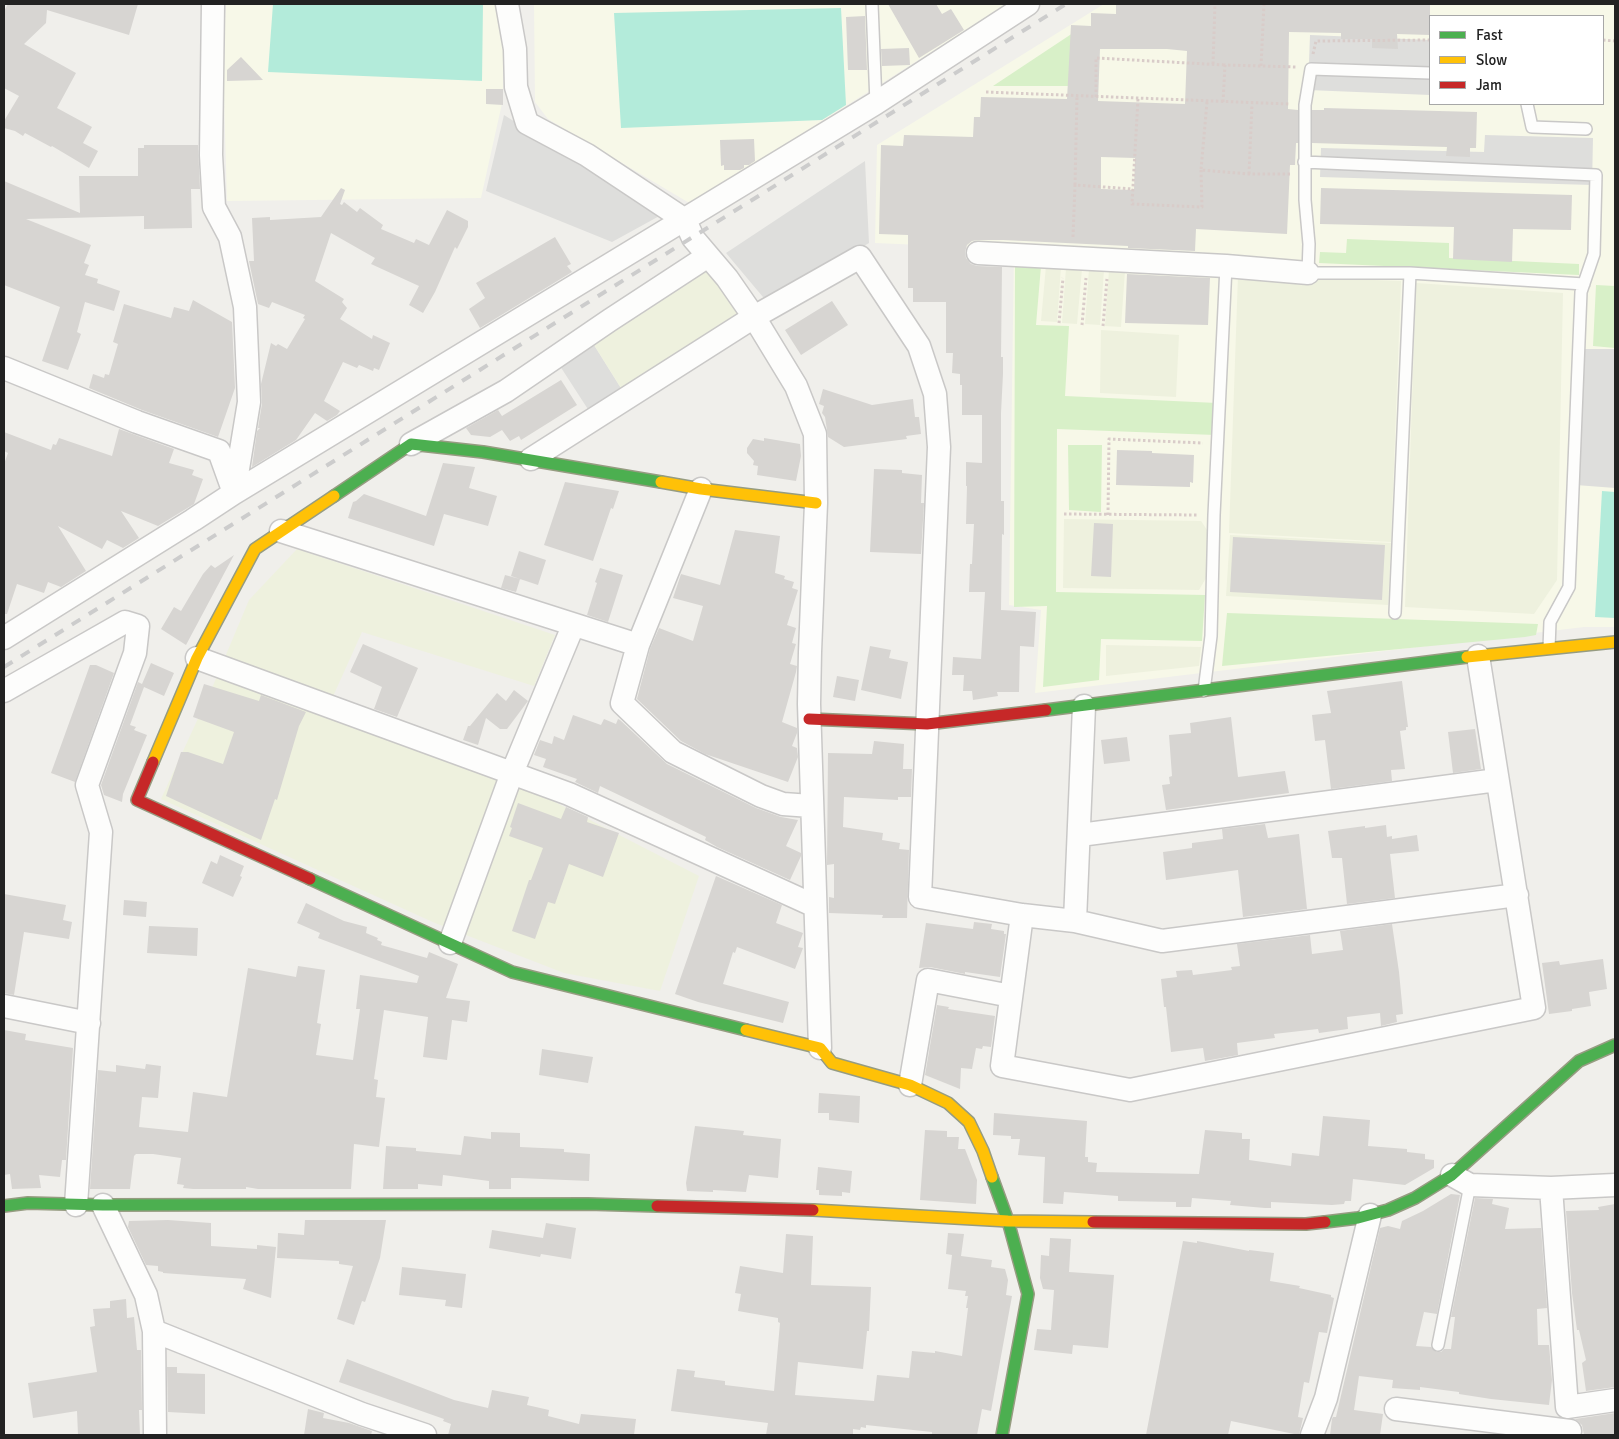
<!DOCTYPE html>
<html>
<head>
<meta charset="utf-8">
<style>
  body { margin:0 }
  #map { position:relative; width:1619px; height:1439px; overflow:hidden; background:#f0efeb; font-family:Signika,sans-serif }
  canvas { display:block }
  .frame { position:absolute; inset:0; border:5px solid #222; pointer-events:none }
  .legend { position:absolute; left:1429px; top:15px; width:175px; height:90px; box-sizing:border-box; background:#fff; border:1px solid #a7a7a7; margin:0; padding:6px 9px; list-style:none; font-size:15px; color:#222 }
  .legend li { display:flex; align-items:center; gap:10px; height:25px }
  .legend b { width:25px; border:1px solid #a7a7a7 }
</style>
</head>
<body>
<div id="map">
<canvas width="1619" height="1439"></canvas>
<div class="frame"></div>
<ul class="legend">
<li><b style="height:6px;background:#4caf50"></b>Fast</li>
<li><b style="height:6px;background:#ffc107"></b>Slow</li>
<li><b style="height:6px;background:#c62828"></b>Jam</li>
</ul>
</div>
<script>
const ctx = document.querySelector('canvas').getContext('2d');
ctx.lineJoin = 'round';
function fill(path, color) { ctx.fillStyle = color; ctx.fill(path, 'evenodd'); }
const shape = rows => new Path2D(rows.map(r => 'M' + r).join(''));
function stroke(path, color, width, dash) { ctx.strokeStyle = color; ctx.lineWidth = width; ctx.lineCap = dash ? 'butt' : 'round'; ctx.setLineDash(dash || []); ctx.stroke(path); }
fill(shape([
  [226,4,503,4,503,99,481,198,227,201,223,62],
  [534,4,1007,4,691,204,548,119,535,102],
  [1104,4,1615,4,1615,627,1584,627,1035,693,1041,610,1009,605,1014,249,875,243,877,145],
  [1430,16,1603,16,1603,104,1430,104]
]), '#f7f8e8');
fill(shape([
  [1310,35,1430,40,1430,95,1308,90],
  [504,115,663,214,612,242,486,191],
  [1485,135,1593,138,1592,185,1320,177,1321,148,1484,152],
  [865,161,869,243,768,303,726,253],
  [594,345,624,393,591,414,560,366],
  [1583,349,1615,349,1615,488,1576,485]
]), '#dededc');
fill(shape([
  [1046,266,1061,267,1057,322,1041,321],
  [1066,268,1082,269,1077,324,1062,323],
  [710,269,743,321,624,393,594,345],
  [1089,269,1104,270,1100,325,1085,324],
  [1109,270,1125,271,1121,327,1105,326],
  [1238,275,1401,281,1391,542,1229,533],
  [1416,283,1563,293,1557,580,1534,614,1405,607],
  [1101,330,1179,335,1176,397,1100,393],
  [1064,519,1201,521,1209,533,1206,578,1199,590,1063,588],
  [1230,535,1391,543,1388,605,1226,596],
  [297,549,555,635,534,686,362,632,326,712,549,799,699,876,660,991,564,973,435,923,161,799,212,688,249,600],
  [1106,645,1201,647,1199,666,1106,676]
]), '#eef1de');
fill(shape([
  [1076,31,1071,86,993,86],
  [1347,239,1449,243,1449,258,1579,264,1579,275,1319,263,1320,252,1346,253],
  [1015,265,1041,266,1036,325,1069,326,1065,396,1217,403,1215,435,1057,429,1056,592,1205,595,1202,641,1101,639,1099,680,1043,687,1047,606,1014,607],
  [1596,285,1615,286,1615,348,1593,346],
  [1068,445,1102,445,1101,512,1069,510],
  [1227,613,1538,624,1536,635,1525,637,1222,666]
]), '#d8f0c8');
fill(shape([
  [273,4,483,4,482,81,268,72],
  [841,8,846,105,822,120,621,128,614,13],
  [1602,491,1615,492,1615,618,1595,617]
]), '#b3ebda');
fill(shape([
  [8,4,138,4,129,35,47,10,46,23,24,44,76,73,57,108,92,127,83,143,98,151,89,168,52,146,51,147,25,133,23,136,15,131,4,128,4,121,19,96,4,88,4,11],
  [888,4,936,4,942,14,951,9,964,30,919,58],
  [1116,4,1430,4,1430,35,1397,34,1398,49,1372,48,1372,39,1341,39,1341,33,1289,32,1288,109,1298,110,1298,143,1296,143,1295,165,1290,165,1287,234,1196,229,1195,251,1128,248,1128,246,1003,240,978,240,972,241,967,245,965,252,966,258,971,264,977,266,1002,267,1001,357,1003,357,1003,374,1001,413,1001,501,1004,501,1004,535,1002,534,1001,610,1036,612,1034,647,1020,646,1019,692,997,692,998,696,973,700,972,691,963,691,964,675,952,675,953,657,981,659,985,592,969,592,970,564,972,564,974,524,966,524,967,486,966,486,966,462,982,463,982,415,962,415,962,385,960,385,960,374,952,373,953,353,946,353,946,302,913,302,913,288,908,288,908,235,879,234,881,145,903,146,904,135,973,137,974,117,980,117,981,97,1067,99,1071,25,1091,26,1091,13,1116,14],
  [1100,49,1167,49,1187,51,1185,104,1098,101],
  [1101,157,1135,158,1134,190,1101,189],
  [865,16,867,70,848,70,846,17],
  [909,48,910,65,882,66,881,49],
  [241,57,263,80,227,81,227,70],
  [486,89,503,89,503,105,486,104],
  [1324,108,1477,112,1476,148,1470,148,1470,157,1446,156,1447,147,1312,143,1312,110,1324,110],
  [754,139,755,161,749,165,744,165,744,168,740,170,724,170,724,165,721,166,720,140],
  [144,145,198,145,200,189,191,189,192,228,144,229,144,216,26,219,91,245,84,263,89,265,85,275,98,279,97,283,120,291,114,311,85,302,77,332,81,334,68,370,42,361,60,307,4,285,4,181,80,213,79,176,138,176,138,148,144,148],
  [341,188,345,190,340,204,342,205,344,202,357,212,360,208,383,225,381,229,414,243,416,239,429,245,447,210,468,221,468,227,457,249,455,247,435,292,423,313,409,305,419,286,371,264,375,258,331,233,315,281,344,299,342,302,347,308,340,319,372,339,373,335,390,343,379,370,374,368,373,371,359,365,357,368,343,362,324,401,340,411,337,415,327,421,315,413,296,440,252,467,257,431,260,428,258,428,262,404,261,384,271,343,276,346,278,344,287,349,305,319,303,318,305,315,272,302,269,308,258,304,249,261,254,261,252,218,270,217,270,220,321,217],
  [1321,188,1572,195,1571,230,1513,229,1512,262,1453,259,1454,227,1320,224],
  [555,237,571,264,567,266,572,272,480,328,469,309,485,298,476,283],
  [1127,274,1210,278,1208,325,1125,323],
  [193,300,232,322,235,388,218,437,142,410,89,388,93,374,104,378,105,374,109,375,118,344,113,342,124,304,171,318,174,307,189,311],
  [832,301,848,325,801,355,785,330],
  [561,380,577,405,521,440,519,436,510,441,502,430,490,437,471,435,466,428,498,410,502,416],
  [823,389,872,405,913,399,915,417,919,417,921,434,906,436,907,439,844,447,828,437,825,417,822,413,824,406,819,404],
  [119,429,174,449,169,463,194,470,192,475,203,479,194,504,158,526,121,511,139,538,123,548,107,540,102,549,58,526,86,571,61,587,48,582,44,593,17,584,7,614,4,614,4,464,8,453,4,451,4,432,51,450,53,444,56,445,59,438,112,456],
  [764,438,800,444,801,456,796,481,757,475,758,466,753,465,754,461,747,453,747,448,753,439,764,441],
  [1117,450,1152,451,1152,453,1194,455,1193,483,1190,482,1190,487,1116,485],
  [443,463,475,467,469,488,497,496,488,526,444,514,434,546,348,518,353,502,356,501,364,494,426,516],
  [874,469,902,470,902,473,922,475,921,503,924,503,921,554,870,552],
  [565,482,619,491,613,509,611,508,593,561,544,545],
  [1094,523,1113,524,1111,577,1091,576],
  [735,530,780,536,775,573,785,576,784,579,794,582,792,588,798,590,787,625,796,628,792,643,796,644,790,664,797,666,796,672,782,722,797,728,797,733,792,746,797,748,798,757,788,782,705,754,681,741,637,699,650,649,659,628,693,641,703,606,673,598,681,574,720,585],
  [1233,537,1385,545,1382,600,1230,592],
  [519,551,546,560,538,585,511,576],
  [234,555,186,645,161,629,174,607,181,611,203,574,211,565,215,568],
  [600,568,623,575,608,622,587,615,597,583,595,582],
  [505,575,520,579,516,592,501,588],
  [363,644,418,668,397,717,374,709,382,687,350,672],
  [870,646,891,650,889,658,908,662,901,699,861,690],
  [151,663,174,673,164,696,144,687,130,725,136,727,134,730,147,735,123,794,122,802,104,795,101,785,138,682,142,684],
  [90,665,96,665,114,673,75,782,51,773],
  [837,676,859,680,855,701,833,697],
  [1402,681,1408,727,1406,727,1406,730,1400,731,1405,769,1391,770,1392,781,1331,789,1325,740,1315,741,1312,715,1331,713,1327,691],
  [204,684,259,701,261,695,306,712,299,726,277,800,275,799,261,840,166,796,181,752,188,752,223,764,234,732,193,717],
  [514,690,528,701,507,729,500,729,486,718,478,745,463,740,468,726,470,726,497,693,506,701],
  [573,715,601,725,604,719,616,724,618,719,620,720,667,764,756,808,781,817,798,820,786,846,801,853,801,856,790,880,717,847,705,840,706,837,621,796,600,786,598,793,575,782,577,779,543,767,546,759,534,755,540,740,552,744,554,736,564,740],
  [1231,717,1238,777,1285,771,1289,793,1166,810,1162,785,1170,784,1169,777,1172,776,1169,735,1191,733,1190,723],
  [1475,729,1481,769,1453,773,1448,732],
  [1127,737,1130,761,1104,764,1101,740],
  [874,741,904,744,903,769,912,769,911,797,898,797,898,800,844,797,843,827,883,833,882,840,900,843,899,849,909,850,907,918,882,918,883,915,829,913,829,897,834,898,834,864,827,865,828,753,872,754],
  [518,803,561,819,566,807,588,817,587,822,619,833,603,877,569,864,555,904,548,902,535,939,512,931,529,880,531,880,543,848,509,836,512,828,510,827],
  [1265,824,1268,838,1299,834,1307,909,1243,917,1238,870,1166,880,1163,852,1192,848,1192,843,1223,839,1222,829],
  [1386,825,1387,837,1392,836,1392,839,1417,835,1419,851,1390,854,1395,898,1347,904,1342,858,1332,858,1328,831,1365,826,1365,828],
  [220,855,244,866,240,876,242,877,233,897,202,883,211,861,217,864],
  [716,876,782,905,776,923,803,933,798,947,803,948,795,969,737,947,735,953,733,952,723,984,789,1002,783,1023,698,1002,675,994],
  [4,894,66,905,63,920,72,922,69,939,24,932,14,995,4,993],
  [124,900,147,902,146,917,123,915],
  [306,903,344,921,367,927,366,933,378,938,377,940,382,942,381,945,427,958,429,952,458,964,446,998,470,1001,467,1022,452,1020,447,1060,423,1057,428,1017,384,1010,374,1079,378,1080,376,1097,385,1098,379,1147,354,1144,351,1189,258,1189,246,1187,246,1189,193,1189,183,1188,184,1185,177,1184,181,1158,153,1154,136,1154,134,1156,130,1189,90,1189,98,1070,116,1072,116,1065,145,1069,146,1064,161,1066,158,1098,142,1097,139,1127,188,1132,193,1092,227,1097,248,968,296,977,298,966,325,970,317,1023,321,1024,316,1055,353,1060,360,1009,356,1009,360,975,417,983,419,976,318,938,320,933,297,923],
  [974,922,992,924,991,929,1004,931,1004,934,1006,934,1000,977,965,972,965,974,930,967,919,968,926,923,973,929],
  [1392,924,1399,972,1403,1014,1396,1015,1397,1022,1381,1026,1380,1013,1347,1017,1348,1029,1319,1033,1318,1029,1309,1030,1274,1034,1275,1038,1237,1043,1238,1055,1205,1061,1203,1048,1171,1052,1166,1007,1164,1007,1161,979,1177,977,1176,971,1192,970,1193,975,1232,970,1231,967,1240,966,1237,944,1310,935,1312,954,1343,950,1340,931],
  [149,926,198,928,197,956,147,953],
  [1603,959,1607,989,1589,992,1591,1006,1572,1009,1572,1011,1549,1014,1542,963,1559,961,1560,965],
  [937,1005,949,1007,948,1009,995,1016,991,1047,983,1046,982,1049,976,1048,972,1069,961,1068,960,1089,925,1075],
  [4,1030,26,1034,25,1040,73,1048,66,1160,62,1160,60,1177,39,1175,41,1188,12,1189,10,1174,4,1175],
  [542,1049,593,1057,588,1083,539,1075],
  [819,1093,860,1096,859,1123,829,1120,829,1113,818,1113],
  [994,1113,1087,1121,1085,1157,1088,1157,1088,1162,1097,1163,1096,1172,1199,1174,1205,1130,1242,1133,1242,1139,1250,1139,1249,1160,1291,1166,1292,1153,1319,1156,1323,1116,1370,1120,1368,1146,1407,1149,1407,1152,1425,1154,1425,1159,1434,1160,1434,1168,1405,1185,1353,1179,1351,1201,1345,1201,1344,1204,1332,1205,1271,1202,1271,1208,1265,1208,1230,1205,1231,1201,1192,1198,1191,1207,1176,1207,1176,1202,1118,1201,1118,1196,1064,1192,1063,1204,1043,1203,1045,1157,1018,1155,1020,1139,1011,1139,1011,1136,993,1135],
  [695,1126,744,1131,743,1135,781,1139,778,1178,749,1175,746,1192,713,1190,713,1192,687,1191,686,1183],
  [925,1130,947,1131,947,1137,959,1137,958,1149,965,1149,977,1180,976,1204,920,1200],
  [491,1132,520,1133,520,1147,564,1149,564,1152,590,1154,589,1181,519,1178,511,1178,511,1189,489,1189,489,1181,443,1175,442,1186,418,1184,418,1189,383,1189,386,1146,416,1148,416,1151,461,1155,464,1136,491,1139],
  [818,1167,852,1171,850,1193,842,1192,842,1196,819,1195,819,1190,816,1190],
  [1451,1194,1460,1195,1437,1314,1424,1312,1416,1346,1431,1347,1437,1352,1441,1352,1444,1349,1451,1349,1455,1317,1451,1317,1475,1198,1493,1199,1492,1204,1509,1208,1505,1229,1541,1228,1547,1308,1537,1309,1538,1345,1549,1345,1552,1380,1549,1405,1491,1399,1459,1394,1459,1392,1420,1387,1420,1390,1392,1388,1393,1380,1359,1376,1354,1410,1383,1414,1380,1435,1330,1435,1332,1419,1333,1417,1336,1417,1380,1228,1388,1226,1400,1229,1402,1221,1423,1211],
  [1615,1204,1615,1387,1586,1391,1582,1363,1586,1360,1579,1330,1577,1330,1572,1293,1566,1211,1599,1210,1598,1207],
  [168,1220,211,1223,211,1246,257,1249,257,1245,276,1247,271,1298,243,1289,246,1279,163,1273,163,1272,158,1271,158,1266,146,1265,128,1227,129,1221],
  [305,1220,386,1220,380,1258,365,1302,362,1301,354,1325,337,1319,353,1266,339,1264,339,1261,277,1258,278,1233,304,1235],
  [546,1223,576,1228,571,1259,541,1254,540,1257,489,1248,492,1230,543,1238],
  [948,1233,964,1234,961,1256,992,1260,991,1267,1005,1269,1008,1280,1006,1295,1012,1296,991,1411,982,1409,977,1435,932,1435,932,1432,866,1425,866,1428,861,1427,860,1430,853,1429,853,1435,766,1435,768,1423,671,1411,677,1369,695,1371,694,1377,725,1381,725,1385,774,1391,780,1323,778,1322,778,1318,738,1311,741,1294,735,1293,740,1266,783,1273,786,1234,813,1236,811,1285,871,1287,869,1331,867,1331,863,1369,798,1362,795,1395,874,1401,877,1375,909,1378,912,1351,935,1353,935,1351,962,1356,968,1308,966,1308,968,1296,965,1296,966,1291,948,1289,952,1255,946,1254],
  [1050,1238,1071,1239,1069,1272,1114,1275,1108,1348,1073,1345,1072,1354,1034,1350,1037,1329,1051,1330,1054,1290,1043,1289,1040,1278,1041,1255,1049,1256],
  [1183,1241,1197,1243,1197,1241,1249,1251,1249,1250,1274,1253,1270,1281,1300,1286,1299,1288,1331,1295,1331,1297,1334,1298,1327,1333,1319,1332,1309,1383,1304,1382,1298,1417,1303,1418,1299,1435,1231,1421,1228,1435,1146,1435],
  [402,1267,466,1274,462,1308,445,1306,446,1300,399,1295],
  [126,1299,127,1318,134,1317,137,1350,141,1350,142,1410,139,1410,140,1435,78,1435,77,1411,33,1418,28,1383,97,1372,90,1327,95,1326,93,1309,110,1308,110,1301],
  [347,1359,454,1400,488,1408,492,1390,529,1397,527,1405,549,1410,548,1416,579,1424,581,1414,636,1419,634,1435,448,1435,451,1424,443,1421,444,1419,339,1382],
  [167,1367,177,1367,177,1373,205,1374,205,1414,168,1412],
  [308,1409,324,1413,323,1418,349,1423,372,1431,371,1435,304,1435],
  [1615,1413,1615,1435,1584,1435,1582,1425,1575,1419]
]), '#d7d5d2');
const lane = shape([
  [872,4,876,103],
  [1430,73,1311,69,1305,105,1305,200,1309,244,1308,273,1410,273,1584,284],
  [1527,104,1532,127,1586,129],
  [1304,162,1596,175,1594,254,1581,292,1569,587,1550,622,1549,648],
  [1395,613,1410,273],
  [1204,691,1211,636,1214,515,1226,266],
  [1438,1345,1470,1185]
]);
const street = shape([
  [213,4,211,155,214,207,230,237,245,307,249,402,234,493],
  [507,4,515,49,516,87,527,123,587,155,685,220,693,238,727,278,754,317,796,386,815,434,816,503,810,652,809,704,820,1048],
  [978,253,1226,266,1308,273],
  [4,368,137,422,219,451,233,490],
  [411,444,506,391,610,320,708,256],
  [531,459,754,317,860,257,919,346,935,394,939,447,920,897,1022,915,1075,921,1162,941,1517,895],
  [701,489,638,645,622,703,673,752,761,796,783,804,811,806],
  [281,531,638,645],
  [4,638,193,520,234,493,876,103,1028,4],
  [197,658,569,794,815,906],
  [4,691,125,622,138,626,135,653,87,785,101,832,76,1205],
  [1080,835,1497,780],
  [1022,915,1002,1066,1130,1090,1534,1008,1478,656],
  [1075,921,1084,706],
  [450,943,512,773,573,626],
  [4,1006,89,1023],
  [910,1085,928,980,1011,996],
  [1452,1175,1470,1185,1551,1188,1615,1185],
  [1551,1188,1567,1407,1615,1400],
  [103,1205,146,1295,154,1331,155,1435],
  [154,1331,362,1414,425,1435],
  [1396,1409,1570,1431],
  [1312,1435,1326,1398,1370,1215]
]);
const fast = shape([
  [334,496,411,444,483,452,661,482],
  [1046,710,1467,657],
  [310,879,512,972,746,1030],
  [992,1177,1008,1221,1028,1294,1002,1435],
  [4,1206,28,1203,103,1205,588,1204,657,1206],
  [1325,1222,1358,1218,1388,1210,1415,1198,1452,1175,1579,1061,1615,1045]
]);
const slow = shape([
  [661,482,701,489,816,503],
  [1467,657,1615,642],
  [153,762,197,658,255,549,334,496],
  [746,1030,820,1048,832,1063,910,1085,948,1103,969,1122,983,1151,992,1177],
  [813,1210,1008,1221,1093,1222]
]);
const jam = shape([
  [809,719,927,724,1046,710],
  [153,762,137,800,310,879],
  [657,1206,813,1210],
  [1093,1222,1306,1224,1325,1222]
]);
stroke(lane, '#c9c8c7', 14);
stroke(street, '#c9c8c7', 25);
stroke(fast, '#969c81', 14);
stroke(slow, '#969c81', 14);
stroke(jam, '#969c81', 14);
stroke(shape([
  [1603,40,1615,41],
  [1313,54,1316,41,1430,40],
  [1213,64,1215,4],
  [1261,66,1264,4],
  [986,92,1289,104],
  [1096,97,1096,58,1225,65],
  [1138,99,1132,204,1202,207,1201,170],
  [1207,102,1201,170,1249,174,1290,174],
  [1223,102,1225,65,1297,67],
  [1249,174,1252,104],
  [1075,185,1077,96],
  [1073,237,1075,185,1133,189],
  [1059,323,1063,278],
  [1082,325,1086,278],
  [1103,326,1107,279],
  [1064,514,1199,515],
  [1108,515,1109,439,1203,443]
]), '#d9ccc9', 3, [2.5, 2.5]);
stroke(lane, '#fdfdfc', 11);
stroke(street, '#fdfdfc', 22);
stroke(fast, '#4caf50', 11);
stroke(slow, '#ffc107', 11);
stroke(jam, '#c62828', 11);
stroke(shape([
  [4,667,1066,4]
]), '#ccc', 4, [10, 10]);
</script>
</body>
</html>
